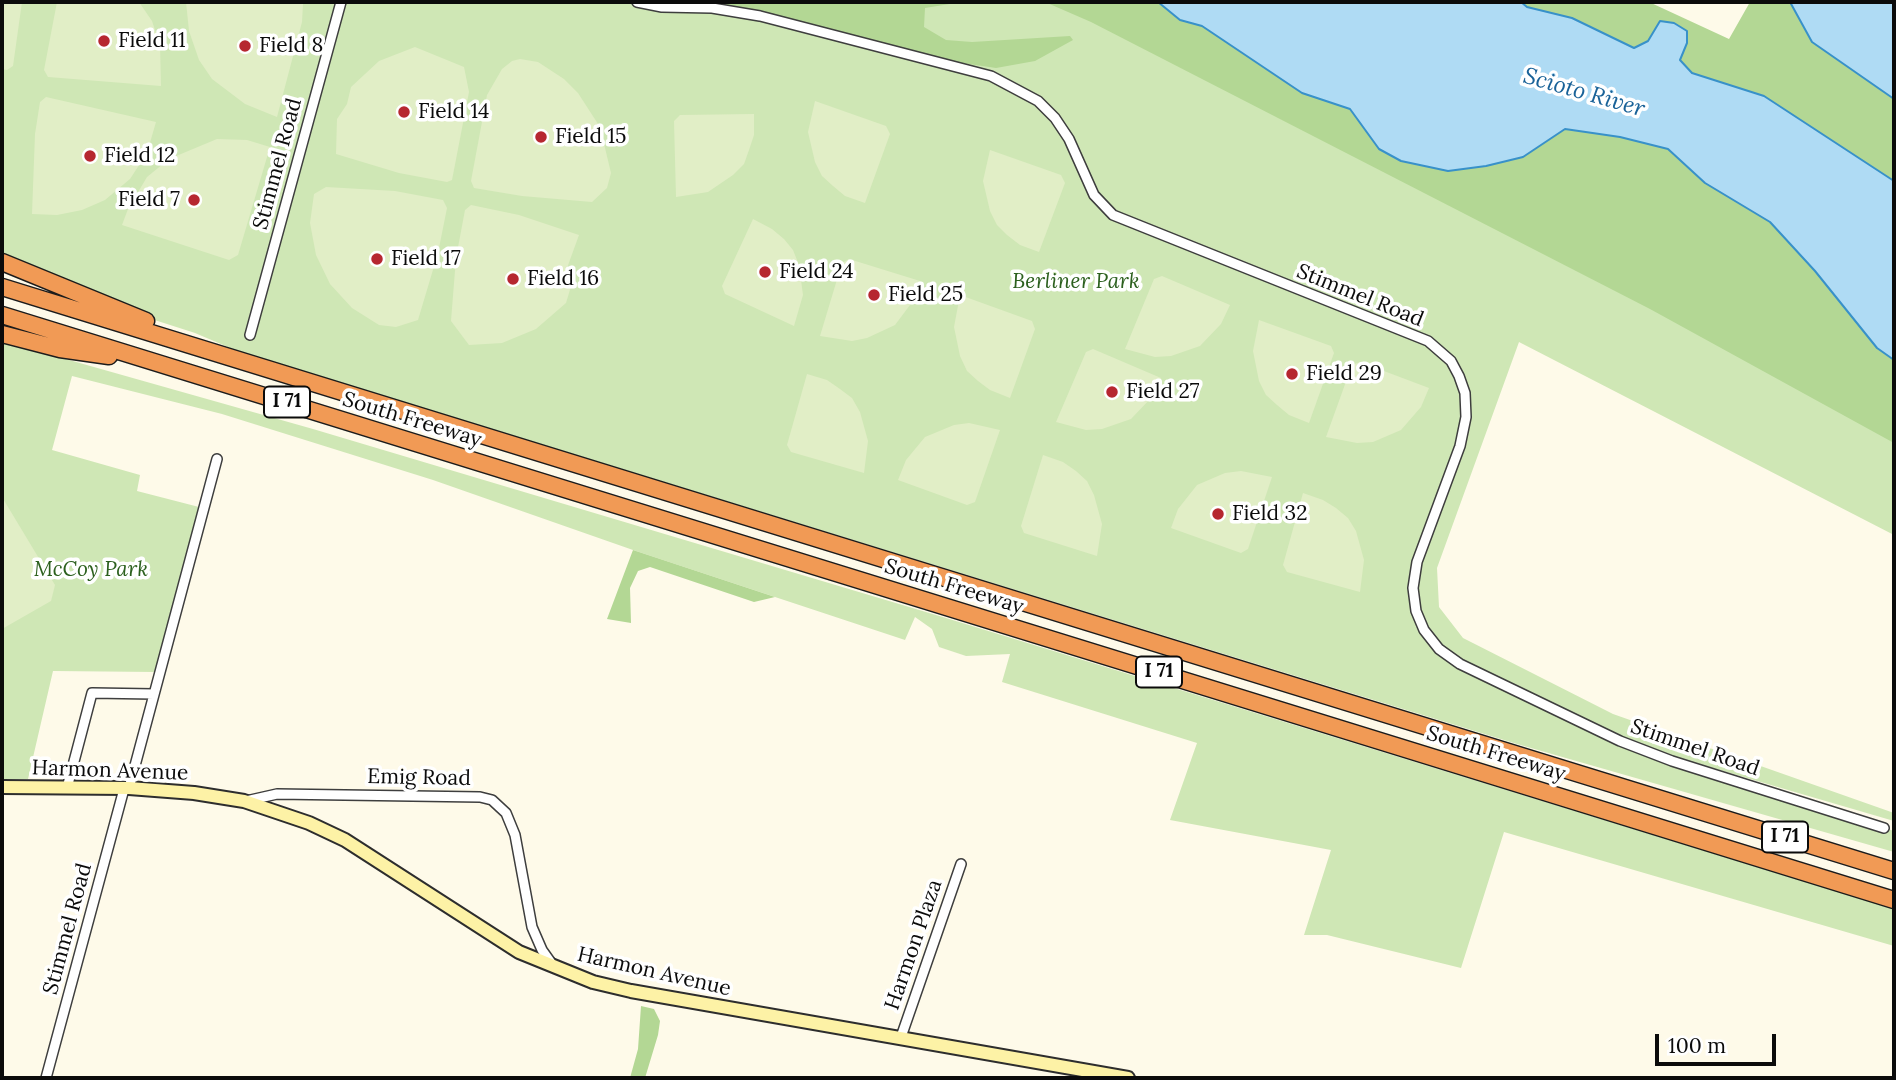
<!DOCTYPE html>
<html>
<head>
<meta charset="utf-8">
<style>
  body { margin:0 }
  #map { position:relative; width:1896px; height:1080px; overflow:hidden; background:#fefae9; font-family:Lora,serif }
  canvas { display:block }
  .frame { position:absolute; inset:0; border:4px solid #0b0b0b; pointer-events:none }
  .scale { position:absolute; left:1655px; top:1034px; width:121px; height:32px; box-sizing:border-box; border:4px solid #0b0b0b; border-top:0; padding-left:9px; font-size:21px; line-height:24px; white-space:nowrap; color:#0b0b0b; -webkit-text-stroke:5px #fff; paint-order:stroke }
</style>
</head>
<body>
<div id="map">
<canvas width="1896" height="1080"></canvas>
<div class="frame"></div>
<div class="scale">100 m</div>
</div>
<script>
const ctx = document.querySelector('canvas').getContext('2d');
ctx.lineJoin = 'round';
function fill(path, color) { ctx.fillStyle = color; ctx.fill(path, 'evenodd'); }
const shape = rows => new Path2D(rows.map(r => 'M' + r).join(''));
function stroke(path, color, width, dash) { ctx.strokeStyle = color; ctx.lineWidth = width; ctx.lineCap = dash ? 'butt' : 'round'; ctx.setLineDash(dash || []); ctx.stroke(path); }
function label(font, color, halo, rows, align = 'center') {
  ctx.font = font + ' Lora,serif'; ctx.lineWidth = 7; ctx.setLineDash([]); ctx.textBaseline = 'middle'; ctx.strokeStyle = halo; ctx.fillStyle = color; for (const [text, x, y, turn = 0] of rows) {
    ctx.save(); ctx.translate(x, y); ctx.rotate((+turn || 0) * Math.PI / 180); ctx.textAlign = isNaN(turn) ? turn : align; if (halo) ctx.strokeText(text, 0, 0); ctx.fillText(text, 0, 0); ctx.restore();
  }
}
fill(shape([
  [2,2,1158,2,1180,20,1202,26,1302,93,1350,109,1486,166,1565,129,1705,183,1770,222,1877,348,1894,360,1894,535,1519,342,1437,568,1439,607,1463,638,1613,714,1894,813,1894,821,1682,759,1619,736,1464,662,1444,649,1420,616,1416,626,1434,650,1456,665,1610,739,1894,831,1894,852,1517,744,235,350,195,333,2,271],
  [2,341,313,429,946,618,1894,909,1894,946,1504,832,1461,968,1327,935,1304,935,1331,850,1170,820,1197,743,1002,682,1010,654,966,656,939,647,932,629,915,617,905,640,633,550,433,480,222,414,72,376,52,450,140,475,137,491,199,507,155,672,53,671,28,779,2,779]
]), '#cfe7b5');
fill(shape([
  [665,2,962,2,925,8,924,27,946,40,972,42,1070,36,1073,40,1035,61,996,68,962,63,753,9],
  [1045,2,1158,2,1180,20,1202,26,1302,93,1350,109,1379,149,1401,161,1448,171,1486,166,1523,157,1565,129,1620,137,1668,149,1705,183,1770,222,1815,271,1877,348,1894,360,1894,443,1650,309,1091,22],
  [1521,2,1649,2,1729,39,1750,2,1790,2,1812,42,1894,99,1894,181,1764,96,1692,73,1680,60,1687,43,1660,22,1648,41,1634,48,1572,18,1527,7],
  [633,550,775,597,754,602,650,567,638,571,630,588,631,623,607,619],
  [641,1006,654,1009,660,1021,658,1035,645,1078,630,1078,638,1049]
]), '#b3d794');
fill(shape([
  [2,2,22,2,13,66,7,70,2,69],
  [57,2,139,2,152,21,160,45,161,86,48,77,44,70],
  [186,2,303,4,302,22,277,117,245,104,212,79,199,60,189,31],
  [415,47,464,67,469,92,452,180,447,182,399,173,336,154,337,119,347,104,351,87,379,61],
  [520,59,538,62,564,79,578,93,600,127,611,173,607,188,592,202,522,196,474,188,471,181,487,95,502,69,512,61],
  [46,97,156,122,147,153,130,179,105,200,82,210,57,215,32,214,35,134,40,102],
  [815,101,886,126,890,134,865,203,845,196,833,186,822,176,815,162,808,132],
  [754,114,754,135,749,150,744,164,733,175,708,192,676,197,674,121,680,115],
  [217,139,247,140,270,147,238,255,229,260,122,225,128,209,147,177,169,159],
  [990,150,1061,175,1065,183,1039,252,1020,245,1007,235,997,225,990,211,983,181],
  [326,187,395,191,443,200,447,208,438,253,418,320,396,327,379,325,352,308,330,284,316,255,310,223,314,194],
  [471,205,519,215,579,235,567,268,572,283,566,303,536,329,502,343,469,345,451,321,456,258,465,210],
  [753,219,772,229,784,239,793,250,799,265,803,295,794,326,725,294,722,286],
  [849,259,920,281,913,301,895,325,867,338,852,341,820,336,842,263],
  [1162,276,1230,305,1221,324,1200,346,1171,356,1155,357,1125,349,1154,279],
  [960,295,1032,321,1035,329,1010,398,990,390,978,381,967,371,960,356,954,327],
  [1259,320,1331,346,1334,353,1309,423,1289,415,1277,405,1266,395,1259,381,1253,351],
  [1093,349,1161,378,1152,397,1131,419,1102,429,1086,430,1056,422,1086,352],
  [1360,362,1429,388,1421,407,1401,430,1373,442,1357,443,1326,437,1352,365],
  [807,374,827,380,840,389,852,398,860,412,868,441,864,473,791,452,787,445],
  [969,423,1000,430,975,502,967,505,898,480,906,460,925,437,954,425],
  [1043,455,1063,462,1076,471,1087,481,1094,495,1102,524,1097,556,1024,533,1021,526],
  [1241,471,1272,477,1248,549,1241,553,1171,528,1178,509,1197,485,1225,473],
  [1303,493,1323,500,1336,508,1348,518,1356,531,1364,560,1360,592,1287,572,1283,565],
  [2,497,55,585,51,601,2,629]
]), '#e1eec6');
const water = shape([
  [1158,2,1521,2,1527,7,1572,18,1634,48,1648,41,1660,21,1674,23,1687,31,1687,43,1680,60,1692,73,1764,96,1894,181,1894,360,1877,348,1815,271,1770,222,1705,183,1668,149,1620,137,1565,129,1523,157,1486,166,1448,171,1401,161,1379,149,1350,109,1302,93,1202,26,1180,20,1158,2],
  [1790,2,1894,2,1894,99,1812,42,1790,2]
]);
fill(water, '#afdbf4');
stroke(water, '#3891c9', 2);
const street = shape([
  [637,2,662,7,712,8,760,16,991,76,1038,101,1055,118,1069,139,1094,195,1113,215,1428,341,1451,361,1459,376,1465,393,1466,417,1460,446,1417,562,1413,588,1416,611,1424,630,1439,649,1460,664,1620,741,1672,761,1884,828],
  [250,335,341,2],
  [67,788,92,693,154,694],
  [129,788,217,459],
  [246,801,277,794,480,797,492,800,506,813,515,835,532,927,542,950,552,964],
  [901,1037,961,864],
  [46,1078,124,789]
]);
const secondary = shape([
  [2,787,129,788,194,793,244,801,309,823,345,840,519,952,593,982,631,991,1128,1078]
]);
const highway = shape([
  [2,262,146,321],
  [2,287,1894,871],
  [2,315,1894,900],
  [2,334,60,349,109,356]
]);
stroke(street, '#3e3e3e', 12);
stroke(secondary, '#2d2d2d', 16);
stroke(highway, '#1c1c1c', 19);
stroke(street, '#fff', 9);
stroke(secondary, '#fdf2a6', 12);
stroke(highway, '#f19a55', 16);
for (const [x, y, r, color] of [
  [104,41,7,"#b62730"],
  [245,46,7,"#b62730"],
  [404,112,7,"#b62730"],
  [541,137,7,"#b62730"],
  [90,156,7,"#b62730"],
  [194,200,7,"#b62730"],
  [377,259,7,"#b62730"],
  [765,272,7,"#b62730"],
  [513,279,7,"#b62730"],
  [874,295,7,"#b62730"],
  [1292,374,7,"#b62730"],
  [1112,392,7,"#b62730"],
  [1218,514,7,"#b62730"]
]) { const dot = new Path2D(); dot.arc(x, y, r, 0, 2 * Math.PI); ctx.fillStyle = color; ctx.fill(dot); stroke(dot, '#fff', 2.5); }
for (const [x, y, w] of [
  [287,402,46],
  [1159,672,46],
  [1785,837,46]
]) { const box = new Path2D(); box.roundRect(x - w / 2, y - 15.5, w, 31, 5); ctx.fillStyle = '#fff'; ctx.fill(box); stroke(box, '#0b0b0b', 2); }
label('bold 19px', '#0b0b0b', null, [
  ["I 71",287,402],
  ["I 71",1159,672],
  ["I 71",1785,837]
]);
label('21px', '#0b0b0b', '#fff', [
  ["Field 11",118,41],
  ["Field 8",259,46],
  ["Field 14",418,112],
  ["Field 15",555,137],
  ["Field 12",104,156],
  ["Field 7",180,200,"right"],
  ["Field 17",391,259],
  ["Field 24",779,272],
  ["Field 16",527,279],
  ["Field 25",888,295],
  ["Field 29",1306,374],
  ["Field 27",1126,392],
  ["Field 32",1232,514]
], 'left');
label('21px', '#0b0b0b', '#fff', [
  ["Stimmel Road",278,164,-75],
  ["Stimmel Road",1360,296,22],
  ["South Freeway",412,420,17],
  ["South Freeway",954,587,17],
  ["Stimmel Road",1695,748,19],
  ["South Freeway",1496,754,17],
  ["Harmon Avenue",110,771,2],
  ["Emig Road",419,778,1],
  ["Stimmel Road",68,929,-75],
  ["Harmon Plaza",914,945,-71],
  ["Harmon Avenue",654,972,13]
]);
label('italic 21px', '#2c601e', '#fff', [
  ["Berliner Park",1076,282],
  ["McCoy Park",91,570]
]);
label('italic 23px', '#196298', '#fff', [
  ["Scioto River",1584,93,16]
]);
</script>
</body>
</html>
